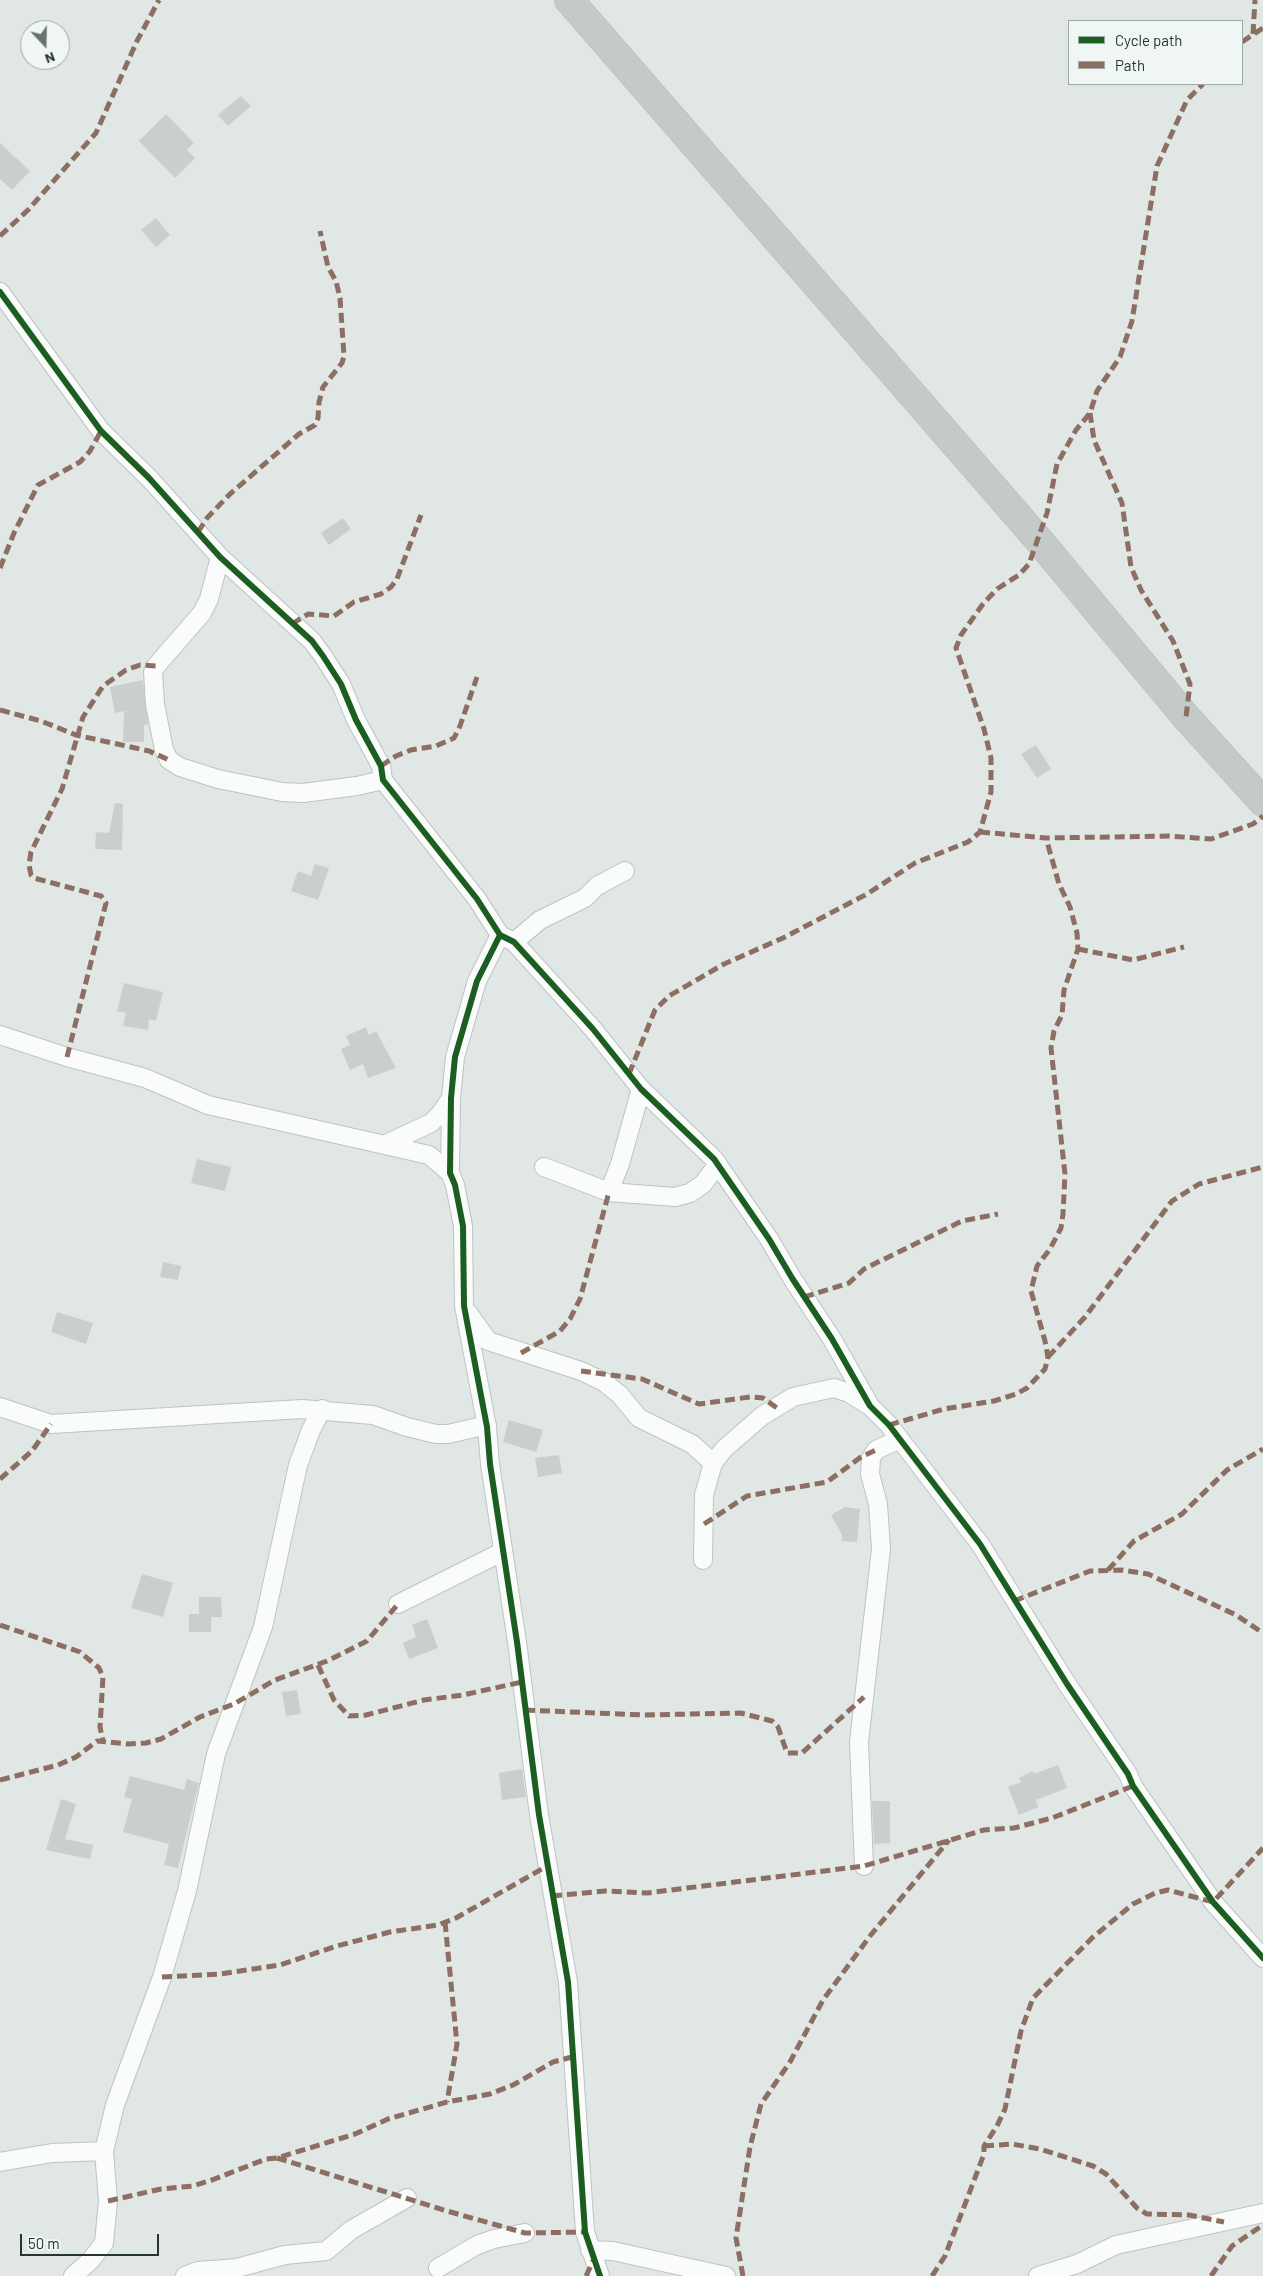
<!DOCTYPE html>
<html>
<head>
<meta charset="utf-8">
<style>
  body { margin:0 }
  #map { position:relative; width:1263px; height:2276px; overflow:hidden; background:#e1e7e4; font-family:Barlow,sans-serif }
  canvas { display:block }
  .legend { position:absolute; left:1068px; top:20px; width:175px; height:65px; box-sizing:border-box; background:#eff6f3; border:1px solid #9daaa6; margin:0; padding:6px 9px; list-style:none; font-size:15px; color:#223733 }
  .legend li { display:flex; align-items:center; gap:10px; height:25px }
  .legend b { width:25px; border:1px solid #9daaa6 }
  .north { position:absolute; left:20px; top:20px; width:50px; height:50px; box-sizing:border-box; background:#eff6f3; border:1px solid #9daaa6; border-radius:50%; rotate:159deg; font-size:14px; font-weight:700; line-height:20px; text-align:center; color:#223733 }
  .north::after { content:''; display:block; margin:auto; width:18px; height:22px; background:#657571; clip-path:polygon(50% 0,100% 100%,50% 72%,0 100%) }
  .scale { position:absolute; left:20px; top:2234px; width:139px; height:22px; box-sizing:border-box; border:2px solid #223733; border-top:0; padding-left:6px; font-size:15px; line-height:18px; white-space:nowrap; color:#223733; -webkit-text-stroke:4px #eff6f3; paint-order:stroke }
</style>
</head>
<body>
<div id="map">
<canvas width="1263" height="2276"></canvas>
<ul class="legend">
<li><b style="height:6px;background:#1b5e20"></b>Cycle path</li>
<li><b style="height:6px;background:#8d6e63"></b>Path</li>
</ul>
<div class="north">N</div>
<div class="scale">50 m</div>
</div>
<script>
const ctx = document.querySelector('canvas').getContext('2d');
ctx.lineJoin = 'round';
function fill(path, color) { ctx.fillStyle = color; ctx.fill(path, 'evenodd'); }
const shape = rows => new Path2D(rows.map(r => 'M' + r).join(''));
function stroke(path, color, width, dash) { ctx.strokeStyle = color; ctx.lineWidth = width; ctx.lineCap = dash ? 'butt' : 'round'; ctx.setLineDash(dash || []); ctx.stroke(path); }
fill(shape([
  [241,96,251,106,228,126,218,115],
  [166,114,194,143,187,150,195,158,175,178,139,141],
  [0,143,30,171,12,190,0,179],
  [156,218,170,235,156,247,141,230],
  [343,518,351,529,329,545,321,533],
  [143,680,148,724,144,725,144,742,123,742,124,711,115,713,110,687],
  [1036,745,1051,769,1037,778,1021,754],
  [115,803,123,804,122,850,95,849,96,832,109,833],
  [315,864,329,868,318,900,291,891,298,871,311,876],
  [124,983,163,992,156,1021,149,1019,148,1030,123,1026,126,1013,117,1011],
  [366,1027,369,1035,376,1031,396,1068,368,1078,363,1064,350,1070,341,1049,350,1045,346,1036],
  [197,1159,231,1167,225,1191,191,1183],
  [163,1262,181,1266,178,1280,160,1277],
  [57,1312,93,1323,86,1344,51,1332],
  [509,1420,543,1430,536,1452,503,1442],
  [559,1455,562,1473,538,1477,535,1458],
  [845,1507,860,1509,857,1542,842,1541,842,1535,831,1515],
  [142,1574,173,1583,163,1617,131,1608],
  [199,1597,221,1597,222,1617,211,1617,211,1632,189,1632,189,1614,199,1614],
  [427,1619,438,1648,409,1659,403,1643,416,1637,412,1625],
  [297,1690,301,1714,286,1716,282,1692],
  [1058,1765,1067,1788,1036,1800,1038,1807,1019,1815,1008,1787,1021,1782,1019,1778,1032,1771,1034,1774],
  [522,1769,526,1797,502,1800,499,1773],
  [130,1776,184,1790,187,1779,199,1783,178,1868,164,1865,169,1844,123,1832,132,1799,124,1797],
  [61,1799,76,1804,65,1839,93,1845,90,1859,46,1850],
  [872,1801,890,1801,890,1843,874,1844]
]), '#cacfcd');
const minor = shape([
  [0,292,101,431,149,478,220,557,312,641,323,656,341,684,356,720,381,766,383,780,477,899,500,935,514,942,593,1029,641,1089,714,1159,769,1239,792,1278,832,1339,870,1406,889,1425,980,1544,1067,1684,1128,1774,1133,1786,1213,1902,1263,1958],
  [220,557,209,599,202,613,156,666,153,672,155,704,164,750,169,760,180,767,218,779,282,792,303,793,357,786,383,780],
  [500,935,477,981,455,1057,451,1098,450,1173,455,1185,463,1226,464,1306,487,1427,490,1464,517,1642,539,1815,568,1982,585,2232,600,2276],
  [514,942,540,920,585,898,597,886,625,871],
  [0,1035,67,1057,145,1078,208,1105,429,1155,450,1173],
  [386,1144,431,1123,441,1113,451,1098],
  [544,1167,609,1192,675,1197,690,1193,703,1184,718,1164],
  [609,1192,620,1164,641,1089],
  [469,1314,488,1341,581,1371,604,1382,620,1395,639,1418,692,1444,713,1463],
  [0,1407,51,1424,302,1409,373,1415,407,1427,436,1434,448,1434,487,1425],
  [703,1560,704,1495,713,1463,724,1449,762,1416,793,1397,834,1388,849,1393,870,1406],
  [398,1604,502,1552],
  [864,1866,859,1742,881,1549,878,1504,870,1474,871,1458,876,1450,900,1439],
  [0,2162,52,2153,104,2151],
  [590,2250,613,2251,726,2276],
  [438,2268,477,2245,494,2239,525,2233],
  [73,2276,91,2260,104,2243,108,2201,104,2151,115,2105,162,1977,187,1891,216,1754,263,1627,298,1465,311,1430,322,1409],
  [185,2276,198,2271,237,2268,285,2255,326,2251,351,2230,407,2198],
  [1038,2276,1077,2264,1116,2245,1263,2213]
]);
const trunk = shape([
  [569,0,1037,538,1186,717,1263,802]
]);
stroke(minor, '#bec4c1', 20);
stroke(trunk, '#bcc3c1', 30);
stroke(minor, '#fafbfb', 18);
stroke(trunk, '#c4cac8', 28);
stroke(shape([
  [1253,34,1255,0],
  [1242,42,1263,28],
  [0,236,29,209,96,133,137,41,159,0],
  [1090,413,1094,440,1122,503,1131,567,1141,590,1173,641,1190,684,1186,717],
  [198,532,207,518,230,494,299,434,315,425,318,418,319,402,323,387,342,363,344,356,340,298,336,281,328,267,320,231],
  [0,568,14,533,38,485,80,462,90,451,101,431],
  [292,624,308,614,334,616,354,602,381,594,391,587,397,579,421,515],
  [0,710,41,721,76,735,149,751,169,760],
  [381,766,396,756,411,750,436,746,454,738,460,726,477,677],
  [980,832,1046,838,1169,836,1211,839,1253,824,1263,816],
  [1078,949,1133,960,1184,947],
  [67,1057,106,903,101,896,34,878,31,875,29,865,31,852,62,789,83,717,103,686,126,670,140,665,156,666],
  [629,1074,655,1010,669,996,724,964,783,938,867,894,915,863,968,842,980,832,991,792,991,758,984,729,956,648,961,635,983,604,997,589,1019,575,1029,564,1047,513,1057,464,1076,430,1090,413,1097,391,1120,357,1132,321,1157,166,1187,100,1203,84],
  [804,1297,849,1283,864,1269,962,1221,998,1214],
  [521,1353,560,1331,570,1319,580,1299,609,1192],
  [1048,1357,1085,1317,1172,1201,1199,1184,1263,1167],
  [581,1371,642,1379,699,1404,750,1397,763,1398,777,1408],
  [889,1425,944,1409,994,1401,1016,1394,1027,1388,1045,1369,1048,1357,1045,1341,1031,1291,1037,1266,1050,1249,1061,1228,1063,1214,1065,1174,1051,1048,1054,1031,1062,1015,1064,990,1078,949,1077,933,1070,907,1059,884,1046,838],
  [0,1479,32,1451,51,1424],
  [704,1524,747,1496,827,1482,861,1457,876,1450],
  [1108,1570,1134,1541,1182,1514,1227,1470,1263,1449],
  [1014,1601,1090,1571,1122,1570,1148,1574,1236,1615,1263,1633],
  [0,1625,80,1652,99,1668,103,1677,100,1727,103,1741],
  [318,1665,334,1700,349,1716,366,1715,424,1700,463,1695,522,1682],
  [525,1710,644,1715,741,1713,772,1721,778,1727,787,1753,802,1753,864,1697],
  [0,1780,58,1765,76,1757,97,1741,128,1744,146,1743,161,1739,200,1717,234,1704,275,1680,327,1661,367,1641,398,1604],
  [552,1896,605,1891,647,1893,864,1866,984,1830,1014,1828,1052,1818,1133,1786],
  [445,1922,457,2044,447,2102],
  [162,1977,220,1974,280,1965,337,1946,390,1932,438,1925,456,1918,547,1866],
  [984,2146,1012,2144,1040,2149,1093,2166,1106,2174,1137,2208,1147,2214,1189,2215,1224,2222],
  [277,2158,447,2211,525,2233,585,2232],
  [108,2201,161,2189,193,2186,212,2180,266,2159,277,2158,355,2134,388,2119,447,2102,490,2094,513,2085,553,2062,572,2057],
  [586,2276,594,2259],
  [743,2276,736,2238,750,2147,761,2104,790,2062,823,2000,870,1936,949,1840],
  [932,2276,945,2256,967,2199,984,2154,984,2146,997,2126,1005,2109,1021,2031,1033,1998,1092,1938,1133,1904,1155,1893,1168,1890,1213,1902,1263,1848],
  [1211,2276,1232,2246,1263,2225]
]), '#8d6e63', 5, [10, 5]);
stroke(shape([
  [0,292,101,431,149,478,220,557,312,641,323,656,341,684,356,720,381,766,383,780,477,899,500,935,514,942,593,1029,641,1089,714,1159,769,1239,792,1278,832,1339,870,1406,889,1425,980,1544,1067,1684,1128,1774,1133,1786,1213,1902,1263,1958],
  [500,935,477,981,455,1057,451,1098,450,1173,455,1185,463,1226,464,1306,487,1427,490,1464,517,1642,539,1815,568,1982,585,2232,600,2276]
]), '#1b5e20', 6);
</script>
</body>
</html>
